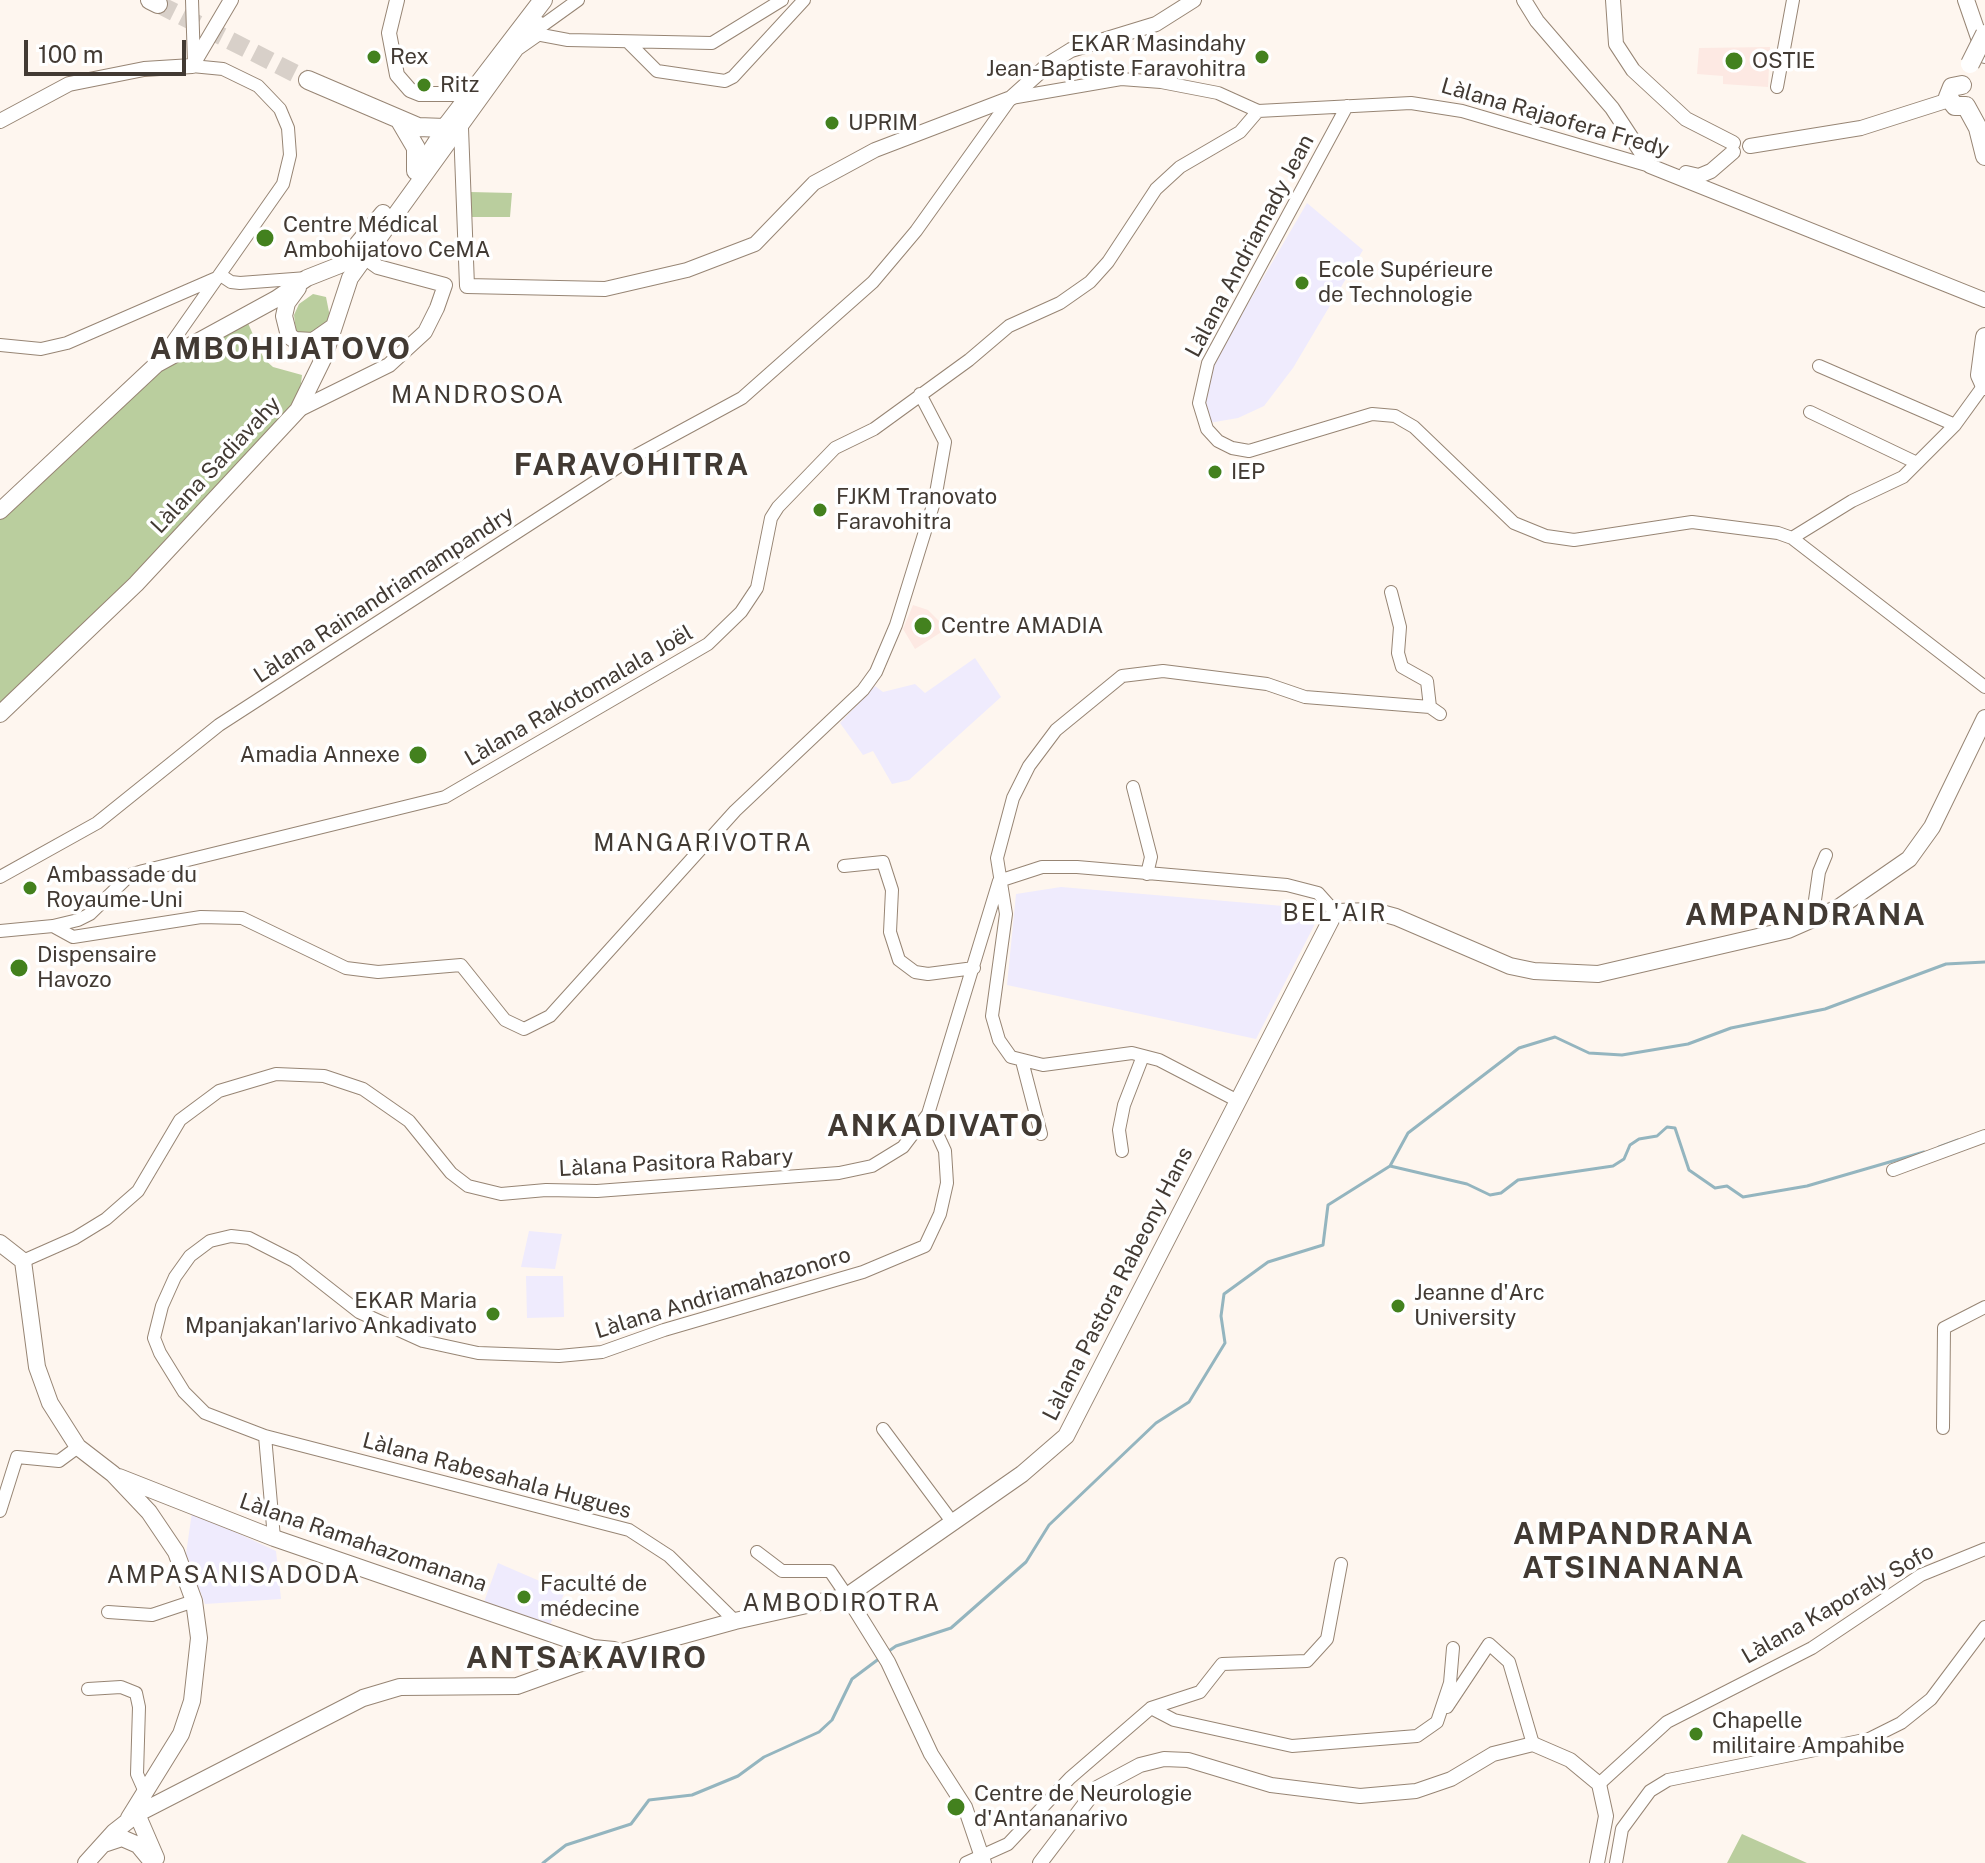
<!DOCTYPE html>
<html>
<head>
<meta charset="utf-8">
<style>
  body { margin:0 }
  #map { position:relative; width:1985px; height:1863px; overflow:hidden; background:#fef6ef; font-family:"Public Sans",sans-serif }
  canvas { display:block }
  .scale { position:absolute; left:24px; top:40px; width:162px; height:36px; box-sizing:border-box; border:4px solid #423a33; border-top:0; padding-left:10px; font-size:24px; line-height:28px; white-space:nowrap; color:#423a33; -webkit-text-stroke:6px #fff; paint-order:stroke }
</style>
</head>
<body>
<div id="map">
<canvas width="1985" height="1863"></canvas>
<div class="scale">100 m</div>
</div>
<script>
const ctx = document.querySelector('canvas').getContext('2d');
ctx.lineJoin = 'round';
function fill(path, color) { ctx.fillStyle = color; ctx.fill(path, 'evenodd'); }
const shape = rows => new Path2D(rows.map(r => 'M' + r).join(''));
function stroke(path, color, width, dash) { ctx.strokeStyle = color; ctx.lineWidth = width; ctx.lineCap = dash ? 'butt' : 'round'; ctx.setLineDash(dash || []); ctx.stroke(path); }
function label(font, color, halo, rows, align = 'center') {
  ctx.font = font + ' "Public Sans",sans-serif'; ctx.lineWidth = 7; ctx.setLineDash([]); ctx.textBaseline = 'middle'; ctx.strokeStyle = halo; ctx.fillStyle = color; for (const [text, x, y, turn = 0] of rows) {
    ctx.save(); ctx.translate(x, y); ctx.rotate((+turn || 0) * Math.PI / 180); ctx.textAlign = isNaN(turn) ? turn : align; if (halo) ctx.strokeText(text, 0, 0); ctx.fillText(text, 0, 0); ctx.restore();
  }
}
fill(shape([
  [1307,203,1363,250,1293,368,1264,406,1238,418,1209,423,1204,413,1204,393,1219,353],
  [975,658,1001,697,909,780,892,784,873,751,863,755,840,723,875,686,883,692,915,684,925,693],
  [1061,887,1307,908,1321,912,1256,1039,1007,985,1016,894],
  [529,1231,562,1234,555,1269,521,1267],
  [526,1276,563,1276,564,1317,527,1318],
  [192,1512,276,1551,281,1599,205,1604,186,1554],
  [498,1563,565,1592,550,1625,484,1602]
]), '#efebfd');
fill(shape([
  [1770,47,1768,87,1723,84,1723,76,1697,74,1699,48],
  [913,605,928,610,941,623,943,631,915,649,903,629]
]), '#fde9e3');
fill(shape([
  [470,192,512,193,510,217,471,217],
  [313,294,326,297,330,317,326,326,306,337,296,331,294,315,299,304],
  [247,321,264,359,273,367,302,375,298,410,0,713,0,511,157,364],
  [1742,1834,1807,1863,1727,1863]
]), '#bace9e');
stroke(shape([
  [1939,1147,1958,1140],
  [1390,1166,1467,1184,1490,1195,1501,1193,1518,1180,1613,1166,1624,1159,1630,1145,1639,1139,1657,1136,1667,1127,1675,1128,1689,1170,1715,1188,1727,1186,1743,1197,1807,1186,1924,1152],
  [886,1653,896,1646,951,1628,1026,1562,1049,1525,1156,1423,1189,1402,1225,1343,1221,1316,1224,1294,1268,1262,1323,1245,1328,1205,1390,1166,1408,1133,1519,1048,1555,1037,1589,1053,1622,1055,1688,1044,1731,1028,1825,1009,1946,964,1985,962],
  [543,1863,566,1845,631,1824,649,1800,692,1795,738,1776,764,1757,819,1732,832,1720,852,1679,880,1658]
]), '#94b5bf', 3);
stroke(shape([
  [158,4,308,80]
]), '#d8d0c9', 18, [18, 9]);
const minor = shape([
  [192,0,194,63],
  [539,28,578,0],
  [536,34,568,40,712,43,782,0],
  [628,42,657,71,725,81,733,77,804,0],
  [1777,87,1793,0],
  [1347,106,1208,363,1199,403,1207,429,1218,441,1232,448,1249,451,1372,414,1395,416,1414,427,1514,523,1546,536,1574,540,1692,522,1778,533,1792,538,1985,687],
  [222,276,231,282,240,283,307,278],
  [0,345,41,349,67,343,219,277],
  [159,361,283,184,290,155,288,128,280,109,258,86,223,69,192,66],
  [1819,366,1955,425],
  [1810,412,1917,463],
  [1792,538,1852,501,1903,477,1955,425,1984,385],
  [1391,592,1400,627,1398,653,1402,667,1427,681,1430,707],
  [1133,787,1151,857,1147,874],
  [844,866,883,862,892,890,890,932,899,960,915,972,928,974,974,968],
  [0,877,97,823,219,725,635,456,742,398,873,282,916,231,1011,98,1121,79,1161,82,1218,93,1258,111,1411,103,1462,111,1650,166],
  [1812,921,1819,872,1826,855],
  [53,926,73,937,201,917,242,918,346,968,378,972,461,965,505,1020,524,1029,550,1016,735,811,863,690,876,672,896,625,935,499,945,442,920,394],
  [0,931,53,926,78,920,90,914,130,875,143,871,445,797,708,644,741,612,757,588,771,518,778,507,835,448,874,429,969,360,1009,326,1060,303,1090,282,1108,262,1156,189,1180,167,1240,132,1258,111],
  [1022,1061,1041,1134],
  [1236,1100,1159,1060,1132,1053,1043,1065,1011,1057,999,1040,992,1016,1006,914,997,858,1013,798,1029,766,1056,730,1122,676,1163,671,1267,684,1305,697,1430,707,1440,714],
  [1122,1151,1119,1130,1124,1105,1143,1056],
  [1893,1170,1985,1136],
  [23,1261,75,1238,106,1219,138,1191,180,1120,219,1091,276,1074,324,1076,363,1089,409,1121,451,1173,468,1186,501,1194,546,1190,597,1191,839,1173,872,1166,903,1147,928,1114,999,881,1042,867,1077,867,1287,885,1318,893,1335,912],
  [1943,1428,1944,1328,1985,1307],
  [883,1429,953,1523],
  [265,1436,274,1538],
  [0,1511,17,1457,59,1461,78,1447],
  [757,1552,782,1571,830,1571,847,1596],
  [108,1612,152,1615,194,1601],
  [735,1621,669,1556,629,1530,265,1436,205,1413,184,1392,160,1353,154,1338,162,1306,175,1277,190,1256,210,1241,231,1236,249,1238,294,1261,359,1312,423,1341,478,1353,559,1356,602,1352,664,1330,863,1272,925,1246,940,1214,947,1183,945,1151,928,1114],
  [88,1689,121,1687,136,1693,139,1707,137,1774,145,1792],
  [1447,1707,1489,1644,1509,1662,1533,1744],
  [1151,1708,1174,1720,1292,1746,1417,1736,1437,1722,1450,1683,1453,1648],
  [1599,1784,1667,1722,1812,1648,1921,1575,1985,1549],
  [966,1863,1008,1844,1070,1778,1151,1708,1200,1692,1222,1664,1307,1661,1327,1639,1341,1564],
  [1616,1863,1622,1829,1650,1791,1668,1780,1869,1739,1901,1723,1931,1699,1985,1627]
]);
const tertiary = shape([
  [397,0,389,33,397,75,410,90,420,94,470,94],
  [1524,0,1537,21,1612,108,1650,166],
  [1613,0,1616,44,1633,70,1686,119,1733,143],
  [0,121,69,84,144,69,192,66,231,0],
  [461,128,467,286,605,289,687,270,755,244,814,183,875,150,1011,98,1050,63,1071,50,1156,24,1194,0],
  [1750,146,1861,128,1949,100],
  [1650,166,1985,300],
  [1686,173,1699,176,1711,171,1733,152],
  [298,410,389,365,425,332,437,308,445,285,378,267,364,257],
  [847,1596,888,1662,931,1754,965,1807,984,1863],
  [1040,1863,1097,1788,1140,1765,1164,1759,1188,1760,1271,1785,1360,1796,1416,1791,1451,1779,1493,1754,1533,1744,1570,1760,1599,1784,1606,1816,1597,1863]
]);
const secondary = shape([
  [1966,0,1985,55],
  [420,167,445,128],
  [298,288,287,303,284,316,289,336,295,340,313,341,333,327],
  [0,511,157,364,276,299,307,278,340,265,383,213],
  [0,714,136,584,298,410,324,357,350,278,516,48,536,34,538,24,527,22],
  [0,1243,23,1261,37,1367,50,1403,78,1447,113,1474,149,1512,176,1552,194,1601,199,1638,192,1701,181,1734,129,1818],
  [119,1477,274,1538,593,1648,614,1650],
  [137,1814,156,1858],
  [104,1844,122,1838,138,1845,153,1863],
  [86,1863,114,1832,137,1814,363,1698,400,1687,517,1686,578,1664,735,1621,847,1596,1022,1474,1066,1436,1335,912,1374,911,1396,917,1510,966,1534,971,1598,974,1788,930,1838,908,1909,859,1932,827,1985,718]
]);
const primary = shape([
  [150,0,158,4],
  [308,80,418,127,445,128,543,0],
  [1962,85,1952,87,1948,97,1955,106,1966,106],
  [1966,106,1978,128,1985,156],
  [399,119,416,148,416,171],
  [1985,337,1980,375,1985,386]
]);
stroke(minor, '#978574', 14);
stroke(tertiary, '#978574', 16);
stroke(secondary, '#978574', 18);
stroke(primary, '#978574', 20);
stroke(minor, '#fff', 12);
stroke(tertiary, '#fff', 14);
stroke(secondary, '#fff', 16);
stroke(primary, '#fff', 18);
const primaryBridge = shape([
  [1970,64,1985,34]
]);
stroke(primaryBridge, '#978574', 20, []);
stroke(primaryBridge, '#fff', 18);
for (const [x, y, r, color] of [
  [374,57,8,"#43811e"],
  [1262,57,8,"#43811e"],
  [1734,61,10,"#43811e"],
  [424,85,8,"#43811e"],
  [832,123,8,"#43811e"],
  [265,238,10,"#43811e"],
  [1302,283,8,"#43811e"],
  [1215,472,8,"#43811e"],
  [820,510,8,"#43811e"],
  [923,626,10,"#43811e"],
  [418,755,10,"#43811e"],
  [30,888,8,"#43811e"],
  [19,968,10,"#43811e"],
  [1398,1306,8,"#43811e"],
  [493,1314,8,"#43811e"],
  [524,1597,8,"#43811e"],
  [1696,1734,8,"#43811e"],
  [956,1807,10,"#43811e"]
]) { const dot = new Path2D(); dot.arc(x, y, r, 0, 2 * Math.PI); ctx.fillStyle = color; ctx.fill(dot); stroke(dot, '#fff', 3); }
label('22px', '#423a33', '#fff', [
  ["EKAR Masindahy",1246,44,"right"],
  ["Jean-Baptiste Faravohitra",1246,69,"right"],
  ["Rex",390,57],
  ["OSTIE",1752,61],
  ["Ritz",440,85],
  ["UPRIM",848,123],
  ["Centre Médical",283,225],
  ["Ambohijatovo CeMA",283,250],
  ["Ecole Supérieure",1318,270],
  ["de Technologie",1318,295],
  ["IEP",1231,472],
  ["FJKM Tranovato",836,497],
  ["Faravohitra",836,522],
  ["Centre AMADIA",941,626],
  ["Amadia Annexe",400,755,"right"],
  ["Ambassade du",46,875],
  ["Royaume-Uni",46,900],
  ["Dispensaire",37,955],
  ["Havozo",37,980],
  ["Jeanne d'Arc",1414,1293],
  ["University",1414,1318],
  ["EKAR Maria",477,1301,"right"],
  ["Mpanjakan'Iarivo Ankadivato",477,1326,"right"],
  ["Faculté de",540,1584],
  ["médecine",540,1609],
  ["Chapelle",1712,1721],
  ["militaire Ampahibe",1712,1746],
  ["Centre de Neurologie",974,1794],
  ["d'Antananarivo",974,1819]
], 'left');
label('22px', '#423a33', '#fff', [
  ["Làlana Rajaofera Fredy",1555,118,16],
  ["Làlana Andriamady Jean",1250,246,-62],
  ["Làlana Sadiavahy",216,465,-47],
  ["Làlana Rainandriamampandry",384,595,-33],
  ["Làlana Rakotomalala Joël",579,696,-30],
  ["Làlana Pasitora Rabary",676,1163,-3],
  ["Làlana Pastora Rabeony Hans",1118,1284,-63],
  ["Làlana Andriamahazonoro",723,1293,-17],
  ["Làlana Rabesahala Hugues",497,1476,15],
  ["Làlana Ramahazomanana",363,1543,19],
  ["Làlana Kaporaly Sofo",1838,1604,-30]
]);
ctx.letterSpacing = '2px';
label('24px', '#423a33', '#fff', [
  ["MANDROSOA",478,396],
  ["MANGARIVOTRA",703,844],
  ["BEL'AIR",1335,914],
  ["AMPASANISADODA",234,1576],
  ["AMBODIROTRA",842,1604]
]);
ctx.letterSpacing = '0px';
ctx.letterSpacing = '2px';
label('bold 30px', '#423a33', '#fff', [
  ["AMBOHIJATOVO",281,350],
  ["FARAVOHITRA",632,466],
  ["AMPANDRANA",1806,916],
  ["ANKADIVATO",936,1127],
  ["AMPANDRANA",1634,1535],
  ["ATSINANANA",1634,1569],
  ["ANTSAKAVIRO",587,1659]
]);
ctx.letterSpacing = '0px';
</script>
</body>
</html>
